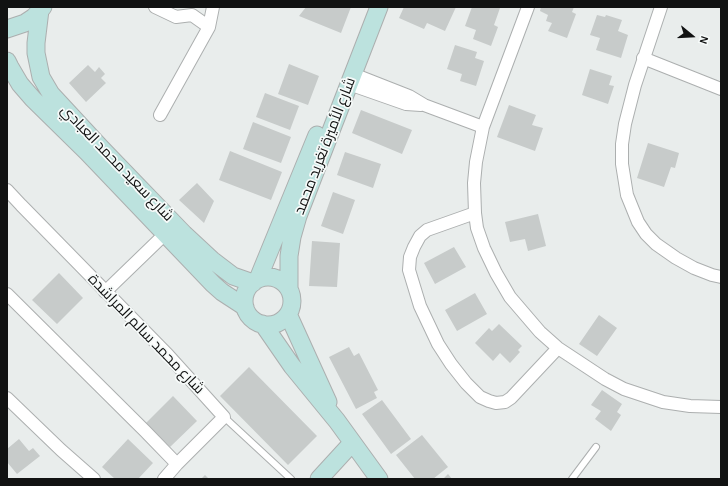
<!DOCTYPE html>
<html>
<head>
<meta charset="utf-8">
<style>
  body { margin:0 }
  #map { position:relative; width:728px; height:486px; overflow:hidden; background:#e9edec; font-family:"Alegreya Sans",sans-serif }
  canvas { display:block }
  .frame { position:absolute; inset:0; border:8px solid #111212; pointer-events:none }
  .north { position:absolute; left:672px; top:16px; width:40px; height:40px; -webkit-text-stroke:3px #f6faf9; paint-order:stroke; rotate:108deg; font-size:11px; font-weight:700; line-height:16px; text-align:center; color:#111212 }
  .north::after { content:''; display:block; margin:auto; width:14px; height:18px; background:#111212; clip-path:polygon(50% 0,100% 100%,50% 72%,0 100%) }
</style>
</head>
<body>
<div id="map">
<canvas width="728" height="486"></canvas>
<div class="frame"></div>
<div class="north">N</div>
</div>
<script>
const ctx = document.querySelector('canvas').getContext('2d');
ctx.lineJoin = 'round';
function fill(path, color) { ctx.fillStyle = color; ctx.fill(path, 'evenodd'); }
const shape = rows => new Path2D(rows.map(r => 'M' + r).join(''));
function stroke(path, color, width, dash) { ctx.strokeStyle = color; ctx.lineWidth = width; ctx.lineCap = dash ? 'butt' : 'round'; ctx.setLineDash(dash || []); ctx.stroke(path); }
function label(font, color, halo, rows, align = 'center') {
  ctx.font = font + ' "Alegreya Sans",Cairo,sans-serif'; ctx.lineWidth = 3.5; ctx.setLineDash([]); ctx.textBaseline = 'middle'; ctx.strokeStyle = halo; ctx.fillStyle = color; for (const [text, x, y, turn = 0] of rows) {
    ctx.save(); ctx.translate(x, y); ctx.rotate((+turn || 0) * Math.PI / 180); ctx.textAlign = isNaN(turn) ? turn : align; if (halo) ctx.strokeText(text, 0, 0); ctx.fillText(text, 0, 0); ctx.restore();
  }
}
fill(shape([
  [306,7,351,7,341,33,299,16],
  [404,7,456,7,445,31,427,23,424,29,399,18],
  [472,7,500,8,494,25,498,27,491,46,473,39,476,30,465,26],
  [541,7,574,7,572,12,576,14,567,38,548,31,552,23,546,21,548,15,540,11],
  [597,15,605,17,606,15,622,20,618,31,628,35,621,58,596,50,600,38,590,35],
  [455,45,477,52,475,58,484,61,476,86,460,81,462,74,447,69],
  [289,64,319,76,308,105,278,94],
  [88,65,95,72,99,67,105,74,101,78,106,83,86,102,69,83],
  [590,69,612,76,609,85,614,86,608,104,582,95],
  [265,93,299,106,290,130,256,117],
  [509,105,536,115,532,125,543,128,535,151,497,137],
  [361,110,412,130,402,154,352,133],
  [253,122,291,137,281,163,243,149],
  [648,143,679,153,675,168,671,167,664,187,637,178],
  [230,151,282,172,271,200,219,180],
  [345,152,381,164,373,188,337,175],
  [197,183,214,201,204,223,179,200],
  [333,192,355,200,343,234,321,226],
  [538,214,546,246,528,251,525,239,510,242,505,222],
  [312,241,340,243,337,287,309,286],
  [454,247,466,267,435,284,424,263],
  [59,273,83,298,57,324,32,300],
  [475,293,487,314,457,331,445,310],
  [599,315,617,328,597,356,579,344],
  [499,324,522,346,518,350,520,352,510,363,500,353,493,361,475,343,489,328,492,331],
  [349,347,354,356,359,353,378,390,374,392,377,398,356,409,329,357],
  [249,367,317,436,288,465,220,396],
  [602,390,622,404,617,412,621,415,611,431,595,419,601,411,591,405],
  [173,396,197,421,170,447,146,423],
  [382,400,411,439,391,454,362,414],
  [422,435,448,467,433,479,415,479,396,455],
  [19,439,29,451,33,448,40,456,17,474,7,462,7,449],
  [128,439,153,463,138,479,115,479,102,467],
  [448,474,452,479,443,479],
  [205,475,209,479,201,479]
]), '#c7cbca');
const lane = shape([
  [224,417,291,479],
  [572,479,596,447]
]);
const street = shape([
  [155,7,176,17,192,15,209,27],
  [528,7,483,127,476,162,474,183,475,213,477,228,484,248,496,273,510,297,540,332,558,348,605,379,624,389,663,402,690,406,721,407],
  [661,7,635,85,625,124,622,144,622,164,627,195,638,222,646,234,656,244,676,258,694,268,712,275,721,277],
  [643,58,721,89],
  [353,74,409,96,424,105,483,127],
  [349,84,406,104,421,105],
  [160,115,209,27,213,7],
  [7,190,21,205,168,355,224,417,177,464,164,479],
  [475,213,427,230,420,236,414,247,410,257,409,270,420,306,438,344,451,364,466,383,480,397,489,401,496,403,505,402,511,398,558,348],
  [105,292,165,234],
  [7,294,145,431,177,464],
  [7,398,61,450,94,479]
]);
const secondary = shape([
  [40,10,36,43,36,53,41,77,51,94,101,148,184,234,212,260,233,276,253,283],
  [7,29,25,23,34,17,43,7],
  [7,61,10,67,20,84,33,99,87,152,213,284,222,292,245,307],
  '244 301a24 24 0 1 1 48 0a24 24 0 1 1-48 0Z',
  [258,279,317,135],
  [289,289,289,256,292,237,298,216,379,7],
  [288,314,328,402],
  [263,324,292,366,337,421,379,479],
  [319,479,352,443]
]);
stroke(lane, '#acafaf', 8);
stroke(street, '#acafaf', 14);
stroke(secondary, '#acafaf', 19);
stroke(lane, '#fff', 6);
stroke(street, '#fff', 12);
stroke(secondary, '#bce2de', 17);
label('15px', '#111212', '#f6faf9', [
  ["شارع الأميرة تغريد محمد",325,146,-69],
  ["شارع سعيد محمد العبادي",117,163,46],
  ["شارع محمد سالم المراشدة",146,334,46]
]);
</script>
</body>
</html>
